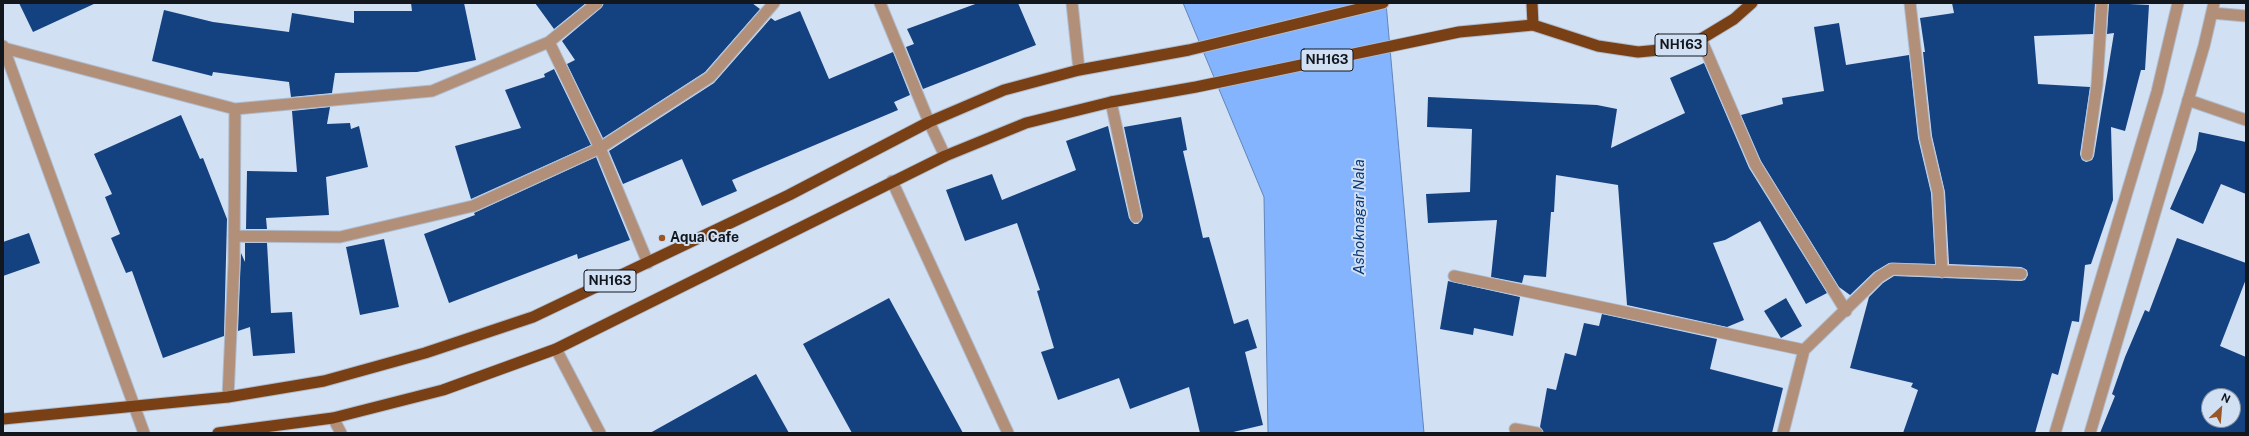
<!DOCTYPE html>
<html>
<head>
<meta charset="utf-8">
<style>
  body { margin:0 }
  #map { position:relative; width:2249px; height:436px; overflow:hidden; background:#d2e0f4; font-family:"Public Sans",sans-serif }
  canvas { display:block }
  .frame { position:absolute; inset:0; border:4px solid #12171e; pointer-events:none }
  .north { position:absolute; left:2201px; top:388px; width:40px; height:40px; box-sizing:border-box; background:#d2e0f4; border:1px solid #85909e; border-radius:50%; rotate:26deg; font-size:11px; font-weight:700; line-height:16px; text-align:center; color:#12171e }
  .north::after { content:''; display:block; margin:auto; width:14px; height:18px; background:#995627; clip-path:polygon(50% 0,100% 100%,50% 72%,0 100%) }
</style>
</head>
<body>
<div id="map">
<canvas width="2249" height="436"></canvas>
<div class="frame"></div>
<div class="north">N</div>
</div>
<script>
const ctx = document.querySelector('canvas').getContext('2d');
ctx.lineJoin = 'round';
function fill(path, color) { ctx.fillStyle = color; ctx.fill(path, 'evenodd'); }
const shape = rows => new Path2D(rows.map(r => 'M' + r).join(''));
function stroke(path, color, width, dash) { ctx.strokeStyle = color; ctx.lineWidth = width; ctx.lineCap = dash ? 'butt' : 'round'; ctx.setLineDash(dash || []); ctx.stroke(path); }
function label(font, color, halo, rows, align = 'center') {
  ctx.font = font + ' "Public Sans",sans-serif'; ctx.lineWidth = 4; ctx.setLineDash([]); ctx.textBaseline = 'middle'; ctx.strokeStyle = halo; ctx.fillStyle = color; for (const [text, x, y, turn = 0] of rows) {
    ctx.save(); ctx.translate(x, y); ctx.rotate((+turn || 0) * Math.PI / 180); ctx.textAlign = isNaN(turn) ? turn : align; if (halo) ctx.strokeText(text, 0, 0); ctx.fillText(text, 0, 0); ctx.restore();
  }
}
const water = shape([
  [1183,3,1386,3,1424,433,1268,433,1264,197,1183,3]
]);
fill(water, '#83b4fd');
stroke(water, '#6185ba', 1);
fill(shape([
  [19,3,96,3,33,32],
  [411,3,464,3,476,60,417,72,335,73,332,93,291,97,289,82,213,72,212,76,152,61,164,10,213,22,289,32,292,13,354,23,354,11,412,11],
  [535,3,586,3,554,29],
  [604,3,752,3,760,9,705,72,603,138,567,64,575,60,562,41,601,8],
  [978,3,1018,3,1036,45,923,89,906,47,914,44,907,29],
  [1952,3,2095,3,2093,34,2034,36,2038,84,2090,87,2080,154,2082,160,2086,162,2092,160,2094,156,2114,33,2107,34,2109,3,2149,5,2145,70,2141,70,2125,131,2111,127,2113,200,2091,264,2085,265,2079,322,2072,321,2058,375,2052,373,2035,433,1903,433,1918,390,1911,387,1913,383,1850,368,1869,297,1883,283,1894,276,2021,281,2025,280,2028,275,2027,270,2021,267,1949,264,1945,192,1932,136,1923,52,1925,52,1920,18,1954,13],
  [800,11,829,79,893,52,910,95,894,102,898,110,732,180,737,191,702,206,682,159,623,184,609,151,714,83,771,18,775,21],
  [1839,23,1846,65,1909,55,1918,138,1931,193,1935,264,1889,263,1874,272,1850,295,1839,287,1761,161,1741,115,1783,104,1782,98,1824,91,1814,27],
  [1704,63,1749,168,1827,293,1806,304,1760,221,1725,240,1713,243,1744,320,1727,327,1627,305,1618,185,1556,175,1554,212,1551,212,1546,277,1524,275,1522,283,1491,277,1497,220,1428,223,1426,194,1470,192,1472,129,1427,127,1428,97,1597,105,1617,109,1611,148,1685,113,1670,78],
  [554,69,591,145,471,199,455,146,521,128,505,90,545,77,544,74],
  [330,107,327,124,350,123,351,129,359,126,368,167,326,177,329,215,266,218,267,229,246,229,247,171,297,172,292,111],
  [181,115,200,159,203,158,227,219,224,336,163,358,132,271,126,273,111,238,120,234,105,197,112,194,94,154],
  [1181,117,1187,150,1183,151,1203,238,1209,237,1234,324,1248,319,1257,348,1245,352,1263,425,1229,433,1200,433,1189,387,1130,409,1119,378,1058,400,1041,352,1054,348,1037,291,1040,290,1017,223,965,241,946,190,992,174,1002,200,1076,170,1066,141,1108,126,1129,218,1134,224,1138,224,1142,219,1143,216,1124,127],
  [2199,132,2246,142,2246,194,2221,184,2203,224,2170,209,2196,150],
  [596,157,630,240,578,259,577,254,449,303,424,234,475,215,474,213],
  [29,233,40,263,3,276,3,242],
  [2177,238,2246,263,2246,279,2220,346,2246,357,2246,433,2100,433,2115,396,2112,394,2125,357,2145,310,2149,312],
  [2209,396,2233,396,2233,420,2209,420],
  [384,239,399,307,360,315,346,247],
  [245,243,267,243,271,313,292,312,295,353,253,356,250,327,238,331,241,253,245,262],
  [1448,281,1520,297,1513,336,1474,328,1473,335,1440,329],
  [889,298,963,433,852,433,803,344],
  [1786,298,1802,326,1781,338,1764,311],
  [1602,314,1717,339,1710,369,1783,388,1772,433,1544,433,1540,427,1547,388,1556,390,1565,353,1576,356,1584,323,1599,326],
  [756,374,789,433,650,433]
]), '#144281');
const minor = shape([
  [880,3,929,122,945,156],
  [1072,3,1079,70],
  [1910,3,1925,137,1938,192,1942,272],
  [1701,39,1755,164,1846,311],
  [549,42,600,148,648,263],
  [3,46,144,433],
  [4,48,235,109,432,91,549,42,597,3],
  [2188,100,2246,120],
  [1111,102,1136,217],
  [2087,155,2097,85,2102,3],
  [892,181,1008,433],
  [234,236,340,237,473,206,600,148,710,77,774,3],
  [1454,276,1804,350,1879,277,1892,269,2021,274],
  [556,349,600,433],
  [228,397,234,262,235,109],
  [333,418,341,433],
  [1515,429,1537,433],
  [1783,433,1804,350]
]);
const tertiary = shape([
  [2212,13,2246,16],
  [2055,433,2157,92,2178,3],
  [2090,433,2204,46,2214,3]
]);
const trunk = shape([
  [1532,3,1533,25],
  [3,419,228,397,324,381,425,353,533,317,789,195,929,122,1004,90,1079,70,1189,50,1383,3],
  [218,433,333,418,443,390,556,349,945,156,1026,123,1111,102,1196,87,1459,32,1533,25,1598,46,1638,52,1670,49,1701,39,1734,19,1752,3]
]);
stroke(minor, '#afbccd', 13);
stroke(tertiary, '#afbccd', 13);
stroke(trunk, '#afbccd', 13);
stroke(minor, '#b28f79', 11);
stroke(tertiary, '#b28f79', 11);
stroke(trunk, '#7a4015', 11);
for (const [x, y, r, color] of [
  [662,238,4,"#995627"]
]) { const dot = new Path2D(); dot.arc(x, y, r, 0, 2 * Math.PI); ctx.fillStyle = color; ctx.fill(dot); stroke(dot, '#d2e0f4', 1.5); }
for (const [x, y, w] of [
  [1681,45,52],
  [1327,60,52],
  [610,281,52]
]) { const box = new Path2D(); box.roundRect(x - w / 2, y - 11, w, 22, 3); ctx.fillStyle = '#d2e0f4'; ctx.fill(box); stroke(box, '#12171e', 1); }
label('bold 13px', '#12171e', null, [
  ["NH163",1681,45],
  ["NH163",1327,60],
  ["NH163",610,281]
]);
label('bold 14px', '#12171e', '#d2e0f4', [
  ["Aqua Cafe",670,238]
], 'left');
label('italic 15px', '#083877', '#d2e0f4', [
  ["Ashoknagar Nala",1359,217,-90]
]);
</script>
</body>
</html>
